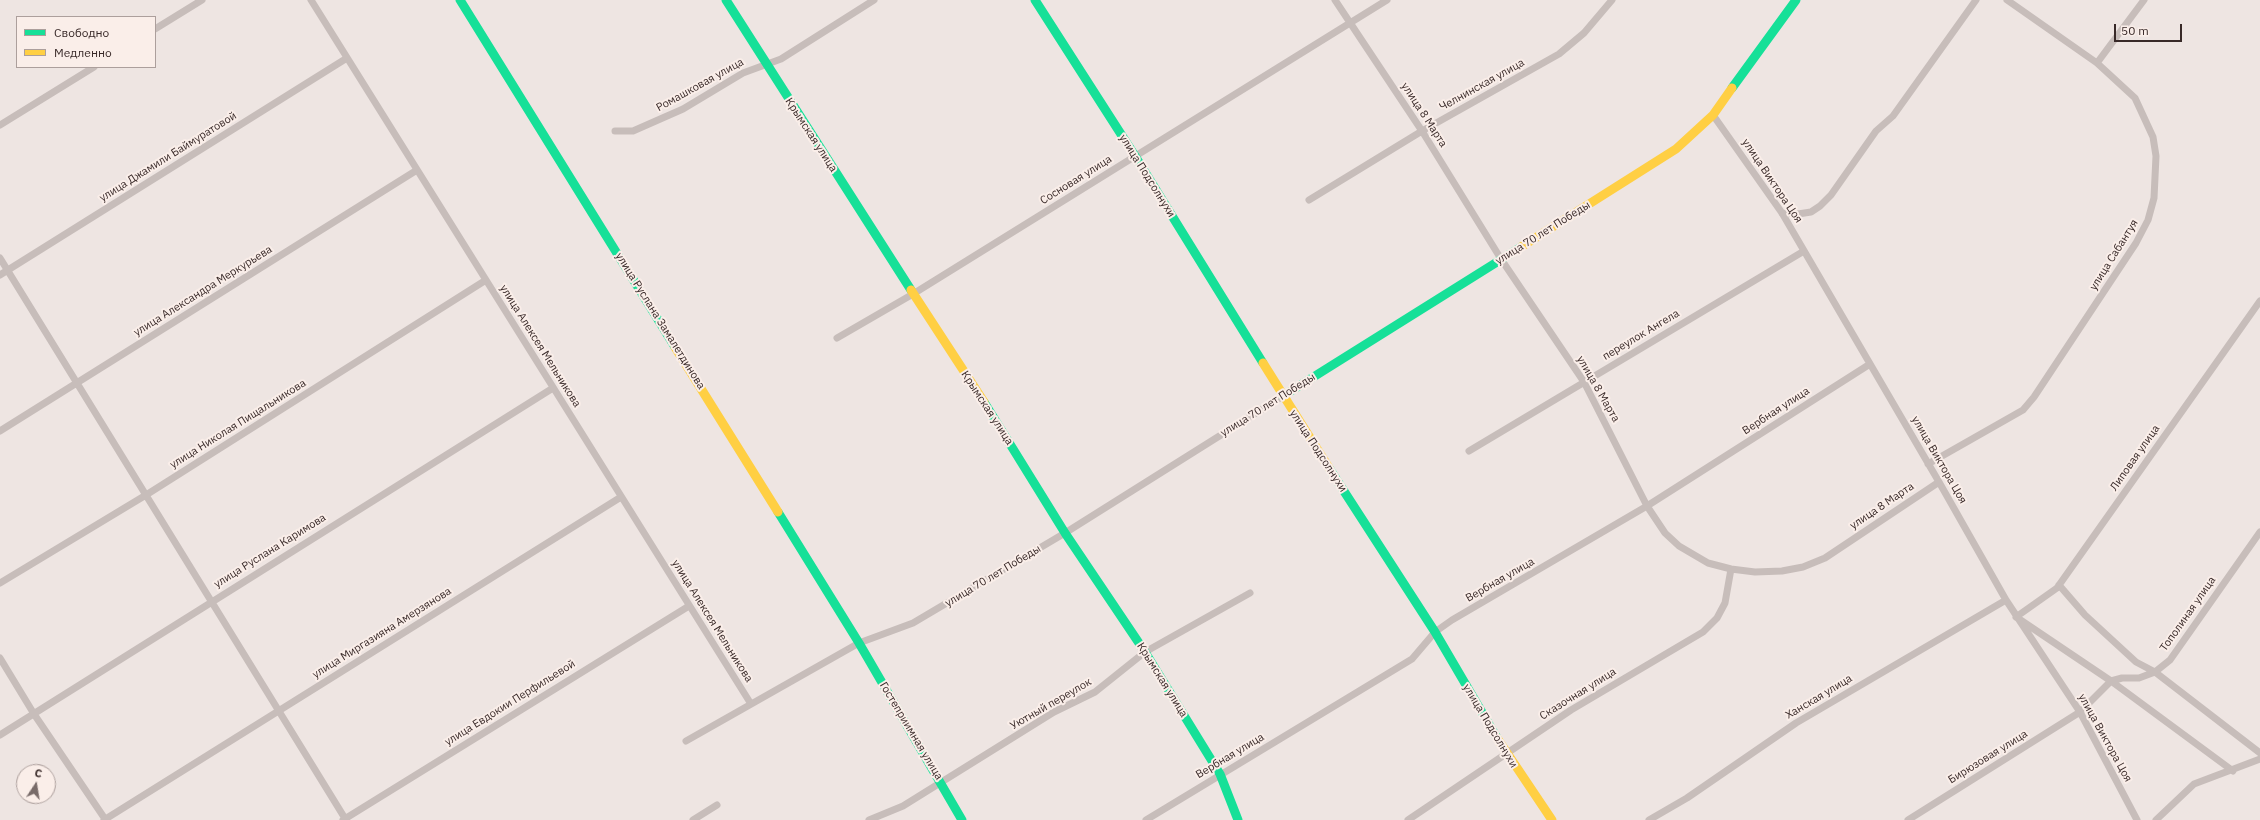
<!DOCTYPE html>
<html>
<head>
<meta charset="utf-8">
<style>
  body { margin:0 }
  #map { position:relative; width:2260px; height:820px; overflow:hidden; background:#eee5e2; font-family:"IBM Plex Sans",sans-serif }
  canvas { display:block }
  .legend { position:absolute; left:16px; top:16px; width:140px; height:52px; box-sizing:border-box; background:#faeee9; border:1px solid #ac9f9c; margin:0; padding:5px 7px; list-style:none; font-size:12px; color:#382928 }
  .legend li { display:flex; align-items:center; gap:8px; height:20px }
  .legend b { width:20px; border:1px solid #ac9f9c }
  .north { position:absolute; left:16px; top:764px; width:40px; height:40px; box-sizing:border-box; background:#faeee9; border:1px solid #ac9f9c; border-radius:50%; rotate:12deg; font-size:11px; font-weight:700; line-height:16px; text-align:center; color:#382928 }
  .north::after { content:''; display:block; margin:auto; width:14px; height:18px; background:#786b69; clip-path:polygon(50% 0,100% 100%,50% 72%,0 100%) }
  .scale { position:absolute; left:2114px; top:24px; width:68px; height:18px; box-sizing:border-box; border:2px solid #382928; border-top:0; padding-left:5px; font-size:12px; line-height:14px; white-space:nowrap; color:#382928; -webkit-text-stroke:3px #faeee9; paint-order:stroke }
</style>
</head>
<body>
<div id="map">
<canvas width="2260" height="820"></canvas>
<ul class="legend">
<li><b style="height:5px;background:#16e098"></b>Свободно</li>
<li><b style="height:5px;background:#ffcf43"></b>Медленно</li>
</ul>
<div class="north">С</div>
<div class="scale">50 m</div>
</div>
<script>
const ctx = document.querySelector('canvas').getContext('2d');
ctx.lineJoin = 'round';
const shape = rows => new Path2D(rows.map(r => 'M' + r).join(''));
function stroke(path, color, width, dash) { ctx.strokeStyle = color; ctx.lineWidth = width; ctx.lineCap = dash ? 'butt' : 'round'; ctx.setLineDash(dash || []); ctx.stroke(path); }
function label(font, color, halo, rows, align = 'center') {
  ctx.font = font + ' "IBM Plex Sans",sans-serif'; ctx.lineWidth = 4; ctx.setLineDash([]); ctx.textBaseline = 'middle'; ctx.strokeStyle = halo; ctx.fillStyle = color; for (const [text, x, y, turn = 0] of rows) {
    ctx.save(); ctx.translate(x, y); ctx.rotate((+turn || 0) * Math.PI / 180); ctx.textAlign = isNaN(turn) ? turn : align; if (halo) ctx.strokeText(text, 0, 0); ctx.fillText(text, 0, 0); ctx.restore();
  }
}
stroke(shape([
  [311,0,751,704],
  [1335,0,1422,131,1501,259,1584,382,1647,506,1665,533,1679,546,1708,563,1731,569,1755,572,1782,571,1803,567,1825,558,1939,482],
  [155,29,202,0],
  [2097,63,2144,0],
  [1713,115,1782,213,1939,482,2006,600,2080,712,2137,820],
  [0,125,94,67],
  [615,131,633,131,683,109,743,73,781,59,874,0],
  [1309,200,1422,131,1559,54,1584,33,1612,0],
  [1782,213,1798,214,1811,212,1820,206,1831,195,1876,131,1893,116,1976,0],
  [0,258,346,820],
  [0,275,347,58],
  [837,338,913,294,1387,0],
  [0,431,417,170],
  [1469,451,1804,251],
  [1928,464,2023,410,2034,397,2136,243,2148,220,2154,198,2156,156,2153,137,2135,98,2097,63,2007,0],
  [0,583,146,495,486,280],
  [2059,585,2085,615,2136,662,2155,672,2260,753],
  [0,658,34,714,105,819],
  [0,735,553,388],
  [686,741,859,643,913,623,1065,533,1283,396],
  [2233,771,2111,681,2016,617,2057,588,2260,301],
  [104,820,621,497],
  [343,820,689,606],
  [693,820,717,805],
  [869,820,903,806,1054,712,1095,692,1145,652,1250,593],
  [1146,820,1412,659,1435,632,1452,620,1647,506,1870,364],
  [1408,820,1571,710,1703,632,1717,618,1725,603,1731,569],
  [1649,820,1687,798,1796,723,2006,600],
  [1908,820,2080,712,2111,681,2122,678,2139,678,2155,672,2170,660,2260,532],
  [2156,820,2194,784,2260,759]
]), '#c7bdba', 7);
stroke(shape([
  [460,0,675,347],
  [726,0,911,290],
  [1035,0,1135,156,1263,363],
  [1732,88,1796,0],
  [1283,396,1521,247],
  [984,402,1065,533,1145,652,1220,774,1238,820],
  [1329,468,1435,632,1497,738],
  [778,512,859,643,962,820]
]), '#16e098', 9);
stroke(shape([
  [1521,247,1676,149,1713,115,1732,88],
  [911,290,984,402],
  [675,347,778,512],
  [1263,363,1329,468],
  [1497,738,1552,820]
]), '#ffcf43', 9);
label('11px', '#382928', '#faeee9', [
  ["Ромашковая улица",700,85,-29],
  ["Челнинская улица",1482,85,-29],
  ["улица 8 Марта",1424,115,57],
  ["Крымская улица",811,135,57],
  ["улица Джамили Баймуратовой",168,157,-32],
  ["улица Подсолнухи",1147,176,58],
  ["Сосновая улица",1076,180,-32],
  ["улица Виктора Цоя",1772,181,56],
  ["улица 70 лет Победы",1543,233,-32],
  ["улица Сабантуя",2114,255,-58],
  ["улица Александра Меркурьева",203,291,-32],
  ["улица Руслана Замалетдинова",660,321,58],
  ["переулок Ангела",1641,335,-31],
  ["улица Алексея Мельникова",540,346,58],
  ["улица 8 Марта",1598,389,60],
  ["улица 70 лет Победы",1268,405,-32],
  ["Крымская улица",987,408,57],
  ["Вербная улица",1776,411,-33],
  ["улица Николая Пищальникова",238,424,-32],
  ["улица Подсолнухи",1318,451,57],
  ["Липовая улица",2135,458,-55],
  ["улица Виктора Цоя",1939,460,60],
  ["улица 8 Марта",1882,506,-34],
  ["улица Руслана Каримова",270,551,-32],
  ["улица 70 лет Победы",993,576,-31],
  ["Вербная улица",1500,580,-30],
  ["Тополиная улица",2188,614,-55],
  ["улица Алексея Мельникова",712,621,58],
  ["улица Миргазияна Амерзянова",382,633,-32],
  ["Крымская улица",1162,680,58],
  ["Сказочная улица",1578,694,-32],
  ["Ханская улица",1819,697,-31],
  ["улица Евдокии Перфильевой",510,703,-32],
  ["Уютный переулок",1051,704,-30],
  ["улица Подсолнухи",1490,726,59],
  ["Гостеприимная улица",911,731,59],
  ["улица Виктора Цоя",2105,738,61],
  ["Вербная улица",1230,756,-31],
  ["Бирюзовая улица",1988,757,-32]
]);
</script>
</body>
</html>
